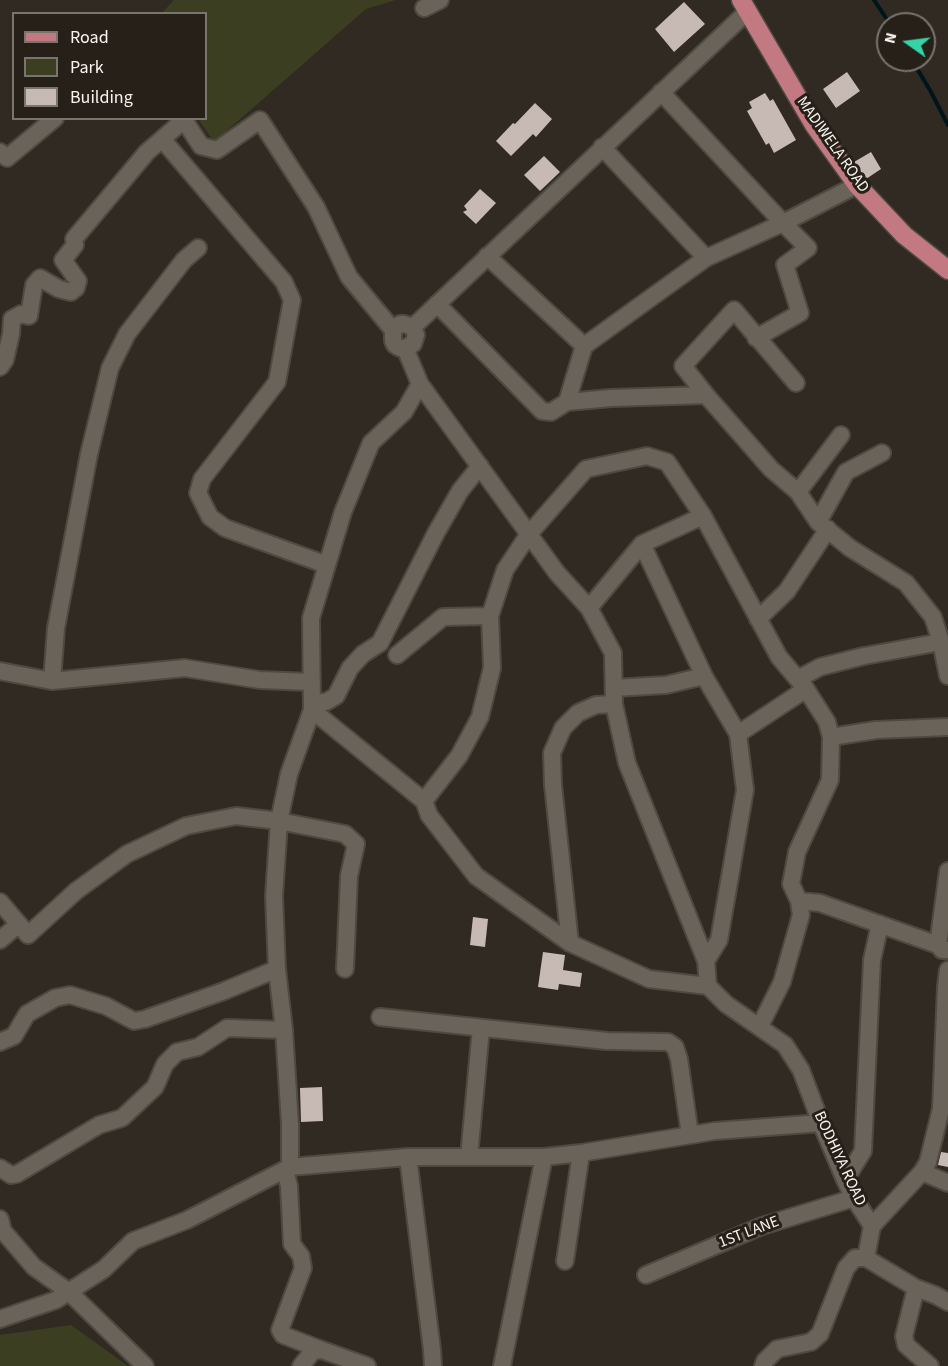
<!DOCTYPE html>
<html>
<head>
<meta charset="utf-8">
<style>
  body { margin:0 }
  #map { position:relative; width:948px; height:1366px; overflow:hidden; background:#302a22; font-family:"Source Sans 3",sans-serif }
  canvas { display:block }
  .legend { position:absolute; left:12px; top:12px; width:195px; height:108px; box-sizing:border-box; background:#262018; border:2px solid #7a746e; margin:0; padding:8px 10px; list-style:none; font-size:18px; color:#f7f3ee }
  .legend li { display:flex; align-items:center; gap:12px; height:30px }
  .legend b { width:30px; border:2px solid #7a746e }
  .north { position:absolute; left:876px; top:12px; width:60px; height:60px; box-sizing:border-box; background:#262018; border:2px solid #7a746e; border-radius:50%; rotate:284deg; font-size:16px; font-weight:700; line-height:24px; text-align:center; color:#f7f3ee }
  .north::after { content:''; display:block; margin:auto; width:21px; height:27px; background:#34d4a8; clip-path:polygon(50% 0,100% 100%,50% 72%,0 100%) }
</style>
</head>
<body>
<div id="map">
<canvas width="948" height="1366"></canvas>
<ul class="legend">
<li><b style="height:8px;background:#c27982"></b>Road</li>
<li><b style="height:16px;background:#3b3e21"></b>Park</li>
<li><b style="height:16px;background:#c7bab4"></b>Building</li>
</ul>
<div class="north">N</div>
</div>
<script>
const ctx = document.querySelector('canvas').getContext('2d');
ctx.lineJoin = 'round';
function fill(path, color) { ctx.fillStyle = color; ctx.fill(path, 'evenodd'); }
const shape = rows => new Path2D(rows.map(r => 'M' + r).join(''));
function stroke(path, color, width, dash) { ctx.strokeStyle = color; ctx.lineWidth = width; ctx.lineCap = dash ? 'butt' : 'round'; ctx.setLineDash(dash || []); ctx.stroke(path); }
function label(font, color, halo, rows, align = 'center') {
  ctx.font = font + ' "Source Sans 3",sans-serif'; ctx.lineWidth = 6; ctx.setLineDash([]); ctx.textBaseline = 'middle'; ctx.strokeStyle = halo; ctx.fillStyle = color; for (const [text, x, y, turn = 0] of rows) {
    ctx.save(); ctx.translate(x, y); ctx.rotate((+turn || 0) * Math.PI / 180); ctx.textAlign = isNaN(turn) ? turn : align; if (halo) ctx.strokeText(text, 0, 0); ctx.fillText(text, 0, 0); ctx.restore();
  }
}
fill(shape([
  [174,0,396,0,366,9,214,142,198,119,206,118,206,14,161,14],
  [71,1325,128,1366,0,1366,0,1335]
]), '#3b3e21');
stroke(shape([
  [874,0,890,24],
  [912,60,931,92,948,125]
]), '#00151b', 4);
fill(shape([
  [684,2,705,24,674,52,655,29],
  [847,72,860,91,836,108,823,89],
  [765,93,770,101,773,99,796,140,774,153,769,143,766,145,747,111,752,108,749,102],
  [535,103,552,119,536,137,533,134,511,156,496,141,513,123,515,124],
  [871,152,881,169,866,179,854,162],
  [544,156,560,172,540,191,524,175],
  [480,189,496,203,476,224,463,212,467,210,464,206],
  [473,917,488,919,485,947,470,945],
  [543,952,565,955,563,970,582,973,580,987,559,984,558,990,538,987],
  [322,1087,323,1121,301,1122,300,1088],
  [941,1152,948,1153,948,1167,938,1165]
]), '#c7bab4');
const minor = shape([
  [424,8,440,0],
  [661,92,783,223,808,248,785,265,800,313,756,338],
  [162,139,284,282,292,300,277,382,202,479,198,493,210,517,225,528,327,565],
  [602,147,706,258],
  [0,152,7,158,55,118],
  [198,248,184,260,127,334,110,368,89,454,56,628,52,681,185,668,260,680,312,682],
  [487,256,567,330,584,346],
  [437,304,542,411,551,412,567,402,584,346,706,258,783,223,857,185],
  [413,327,748,11],
  [0,367,5,360,11,334,12,319,21,314,29,316,34,285,40,278,59,289,71,292,76,288,78,281,63,260,75,245,74,239,147,152,184,120,201,146,217,150,260,120,316,207,349,277,393,330],
  [796,383,734,310,683,366,706,395,771,469,798,492,818,522,850,548,906,583,933,617,941,642,948,676],
  [420,384,557,573,589,608,613,653,614,704,627,763,706,961,708,986,726,1004,785,1045,801,1070,821,1123,845,1180,854,1198,872,1226,866,1258,916,1288,935,1295,948,1302],
  [567,402,611,398,706,395],
  [798,492,841,435],
  [818,522,846,472,882,453],
  [642,544,704,676,738,734,745,790,719,940,706,961],
  [589,608,642,544,703,516],
  [758,619,787,591,828,529],
  [397,655,443,617,490,616],
  [0,671,52,681],
  [798,679,820,667,864,656,941,642],
  [614,688,666,685,704,676],
  [312,702,326,702,336,696,350,668,363,654,380,643,436,533,460,491,480,466],
  [312,710,424,801,429,815,476,876,570,943,649,979,708,986],
  [738,734,806,689],
  [831,737,876,730,948,727],
  [424,801,459,756,480,717,492,668,490,616,505,570,529,534,586,469,647,456,667,462,703,516,779,657,806,689,827,722,831,737,830,780,797,852,791,884,799,901,801,915,782,982,760,1026],
  [799,901,820,903,938,945],
  [0,902,28,935,76,891,127,854,186,826,236,816,279,821,345,834,356,844,349,876,345,969],
  [0,940,19,924],
  [570,943,553,785,552,753,563,728,578,713,596,705,614,704],
  [947,950,942,950,938,945,948,871],
  [380,1017,607,1041,668,1042,675,1047,679,1059,690,1135],
  [0,1042,14,1036,27,1014,55,998,70,995,106,1006,134,1021,145,1019,224,991,277,969],
  [408,1157,432,1350,433,1366],
  [469,1157,481,1028],
  [290,1167,290,1124,284,1030,277,969,274,896,279,821,289,774,312,710,311,618,343,512,371,443,404,412,420,384,405,348,400,348,395,345,393,341,393,330,400,324,404,324,413,327,416,335,413,344,405,348],
  [0,1168,11,1175,17,1174,99,1125,122,1118,155,1087,165,1064,177,1052,198,1047,227,1028,284,1030],
  [285,1170,289,1186,292,1244,301,1256,303,1268,280,1330,283,1335,322,1350],
  [922,1172,948,1183],
  [845,1180,863,1151,872,960,880,924],
  [0,1219,3,1231,34,1267,69,1292,145,1366],
  [872,1226,922,1172,928,1162,941,1109,946,987,948,970],
  [565,1261,581,1153],
  [646,1275,762,1226,854,1198],
  [916,1288,904,1336,906,1345,930,1366],
  [0,1319,56,1300,104,1269,133,1241,187,1220,290,1167,408,1157,544,1157,581,1153,715,1131,821,1123],
  [301,1366,313,1351,322,1350,367,1366],
  [502,1366,544,1157],
  [763,1366,765,1361,777,1349,811,1342,820,1334,846,1268,855,1258,866,1258]
]);
const major = shape([
  [741,0,814,125,857,185,904,235,948,270]
]);
stroke(minor, '#4e4941', 20);
stroke(major, '#4e4941', 21);
stroke(minor, '#6a635a', 16);
stroke(major, '#c27982', 18);
label('16px', '#f7f3ee', '#262018', [
  ["MADIWELA ROAD",832,145,55],
  ["BODHIYA ROAD",839,1159,65],
  ["1ST LANE",749,1233,-21]
]);
</script>
</body>
</html>
